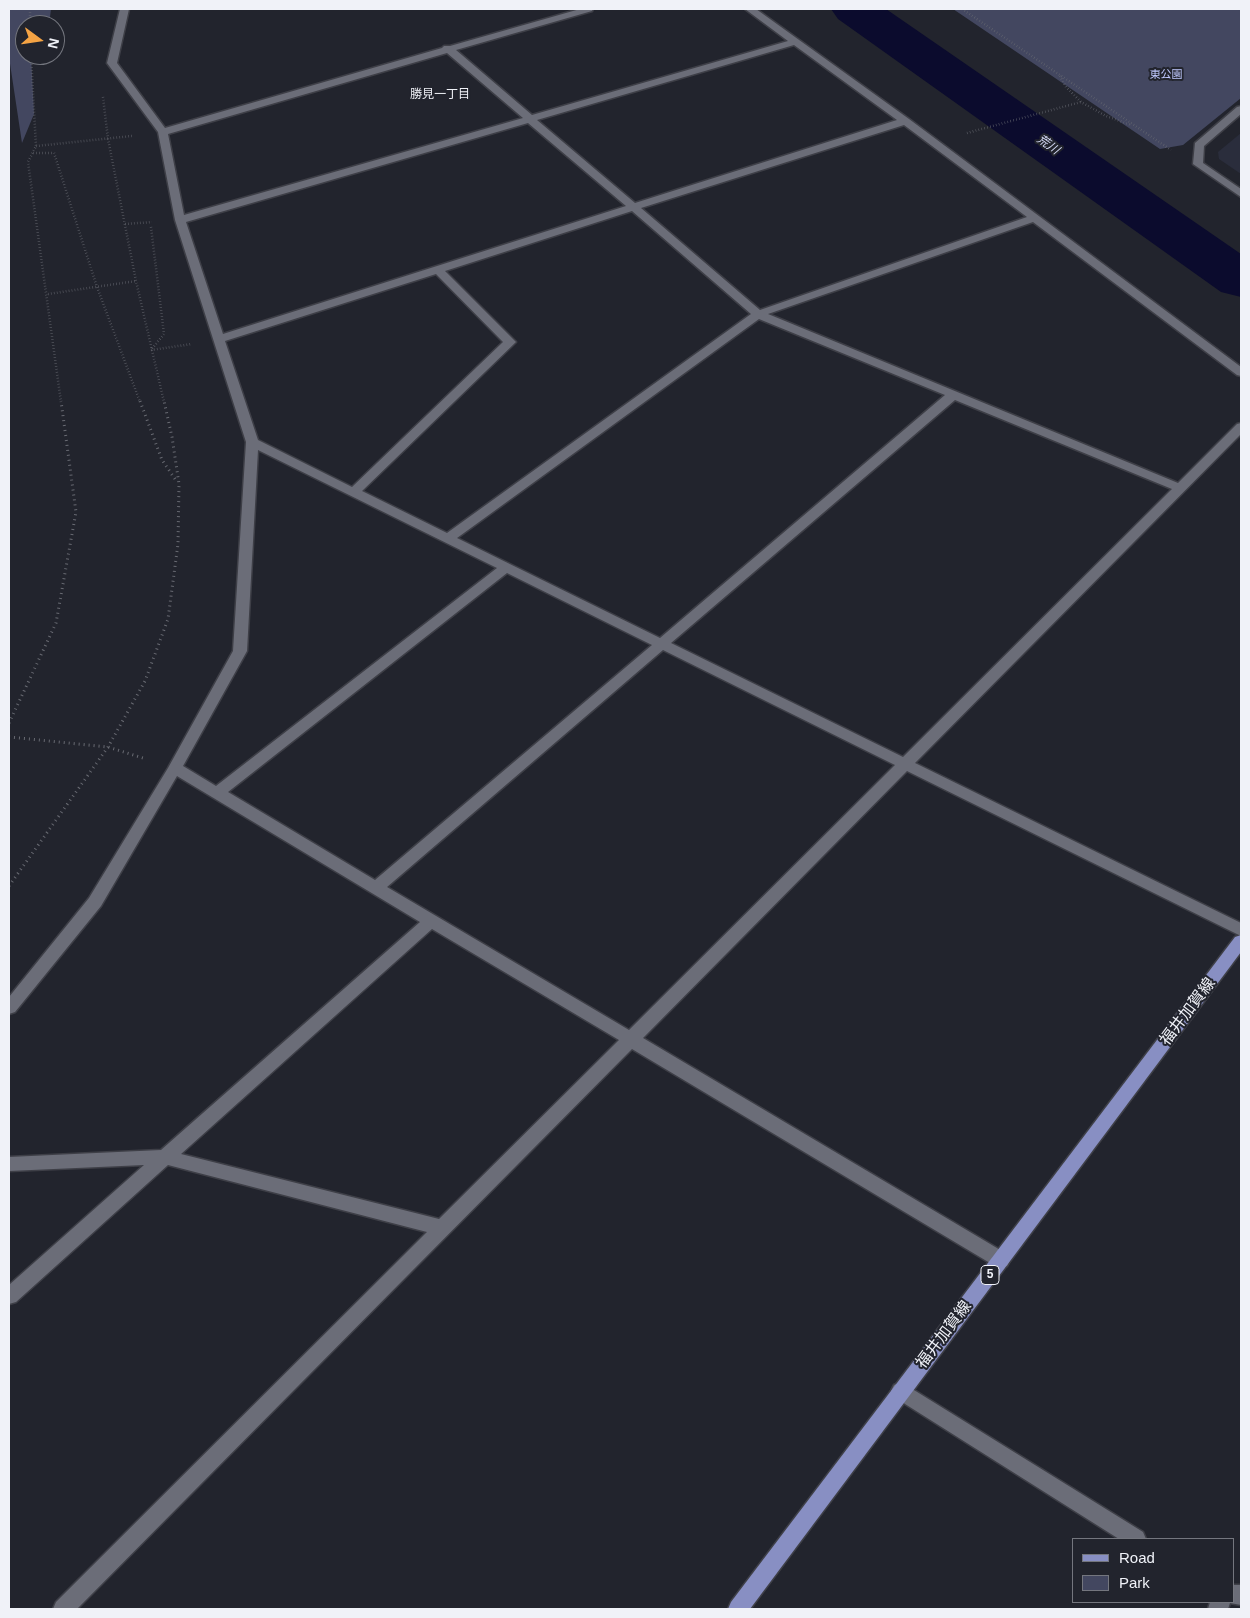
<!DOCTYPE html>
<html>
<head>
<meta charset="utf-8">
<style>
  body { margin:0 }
  #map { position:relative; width:1250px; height:1618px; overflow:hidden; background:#22242d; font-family:Helvetica,sans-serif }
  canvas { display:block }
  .frame { position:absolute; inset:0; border:10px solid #f0f2f8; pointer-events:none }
  .legend { position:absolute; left:1072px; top:1538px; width:162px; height:65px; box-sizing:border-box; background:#22242d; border:1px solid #74767e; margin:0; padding:6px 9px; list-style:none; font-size:15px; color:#f0f2f8 }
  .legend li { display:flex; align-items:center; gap:10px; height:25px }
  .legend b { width:25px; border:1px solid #74767e }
  .north { position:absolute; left:15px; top:15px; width:50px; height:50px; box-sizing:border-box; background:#22242d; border:1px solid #74767e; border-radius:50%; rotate:104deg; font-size:14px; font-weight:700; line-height:20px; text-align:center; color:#f0f2f8 }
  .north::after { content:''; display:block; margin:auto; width:18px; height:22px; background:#f4a344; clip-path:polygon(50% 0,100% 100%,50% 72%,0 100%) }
</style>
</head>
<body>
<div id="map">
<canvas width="1250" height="1618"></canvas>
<div class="frame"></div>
<ul class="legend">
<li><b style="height:6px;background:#888fc3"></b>Road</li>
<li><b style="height:14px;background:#434760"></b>Park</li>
</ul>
<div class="north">N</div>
</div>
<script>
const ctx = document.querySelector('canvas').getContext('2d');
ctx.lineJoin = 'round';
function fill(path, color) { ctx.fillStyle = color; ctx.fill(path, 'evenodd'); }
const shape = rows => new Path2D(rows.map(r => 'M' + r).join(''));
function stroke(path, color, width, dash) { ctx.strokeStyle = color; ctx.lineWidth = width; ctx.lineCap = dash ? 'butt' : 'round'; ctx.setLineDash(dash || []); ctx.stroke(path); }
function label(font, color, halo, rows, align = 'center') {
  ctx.font = font + ' Helvetica,"Noto Sans JP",sans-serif'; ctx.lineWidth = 4; ctx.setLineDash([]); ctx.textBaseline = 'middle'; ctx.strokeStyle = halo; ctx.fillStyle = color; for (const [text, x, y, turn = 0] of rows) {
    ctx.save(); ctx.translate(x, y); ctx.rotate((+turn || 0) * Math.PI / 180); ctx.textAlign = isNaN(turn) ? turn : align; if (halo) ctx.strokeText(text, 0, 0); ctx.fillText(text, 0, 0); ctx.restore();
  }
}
fill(shape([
  [1241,133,1241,174,1219,159,1218,152]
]), '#2a2d3c');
fill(shape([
  [9,9,51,9,49,25,25,25,25,55,33,55,31,56,34,114,22,143,9,57],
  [953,9,1241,9,1241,98,1183,145,1160,149]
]), '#434760');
fill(shape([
  [831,9,886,9,1241,254,1241,297,1221,292,838,19,831,9]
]), '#0b0b2d');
const minor = shape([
  [120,9,129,9,117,63,165,128,442,48,444,46,450,46,580,9,593,9,592,11,456,50,532,115,788,41,745,9,756,9,909,119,1241,367,1241,376,1237,375,1033,222,768,314,1178,483,1237,424,1241,423,1241,434,915,763,1241,923,1241,936,907,771,643,1038,1007,1254,1010,1260,1007,1266,1001,1268,995,1266,632,1049,77,1609,53,1609,56,1602,427,1232,168,1165,16,1302,9,1304,9,1285,144,1165,9,1171,9,1157,161,1150,420,922,177,776,101,906,15,1012,9,1014,9,997,89,898,168,768,233,651,246,442,175,220,158,132,107,63,120,9],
  [794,45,897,120,635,203,537,120,794,45],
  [447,53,523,118,184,215,168,134,447,53],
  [528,123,626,206,223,334,186,222,528,123],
  [904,125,1027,217,760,310,641,208,904,125],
  [632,211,751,314,447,533,362,491,516,342,445,271,632,211],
  [436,274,503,342,352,487,258,440,225,341,436,274],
  [759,319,945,395,660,638,457,538,759,319],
  [955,400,1172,489,903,757,671,643,955,400],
  [258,450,497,568,216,786,183,766,247,651,258,450],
  [507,573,652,645,375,880,228,792,507,573],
  [663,650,895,765,629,1030,387,887,663,650],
  [432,929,619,1040,439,1219,181,1154,432,929],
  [1241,106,1241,114,1204,146,1203,163,1241,189,1241,197,1193,164,1195,143,1237,107,1241,106],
  [901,1382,1143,1532,1146,1539,1119,1539,894,1397,891,1391,894,1385,901,1382],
  [1234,1585,1241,1585,1241,1605,1230,1603,1228,1609,1208,1609,1210,1602,1234,1602,1234,1585]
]);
const major = shape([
  [1241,935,1241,952,750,1609,728,1609,731,1602,1235,937,1241,935]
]);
stroke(minor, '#3e3f47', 3);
stroke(major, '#3e3f47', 3);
stroke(shape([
  [30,9,30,25],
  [962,9,1171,150],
  [31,55,36,146,28,162,61,402],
  [1060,76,1066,87,1081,102,1106,116,1131,125],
  [103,97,108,139,136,281,164,402],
  [967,133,1081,102],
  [36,146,132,136],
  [33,153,54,153,97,287,140,402],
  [125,224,152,222],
  [151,227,164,334,151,350],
  [48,294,136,281],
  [151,350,192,344]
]), '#686a72', 2.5, [0.5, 2.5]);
stroke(shape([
  [140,401,162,460,177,482],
  [9,723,56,623,76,512,61,401],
  [9,737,108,747,146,759],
  [9,886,108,747,145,681,168,619,178,544,179,484,172,437,164,401]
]), '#686a72', 3, [1, 4]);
fill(minor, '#6b6d78');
fill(major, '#888fc3');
label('11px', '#bfc8fe', '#22242d', [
  ["東公園",1166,75]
]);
label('12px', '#f0f2f8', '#22242d', [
  ["勝見一丁目",440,95]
]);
label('italic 12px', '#d6dbf7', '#22242d', [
  ["荒川",1048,145,35]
]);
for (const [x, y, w] of [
  [990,1275,18]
]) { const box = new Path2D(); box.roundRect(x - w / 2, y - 9.5, w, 19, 4); ctx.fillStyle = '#22242d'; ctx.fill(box); stroke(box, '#f0f2f8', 1); }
label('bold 12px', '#f0f2f8', null, [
  ["5",990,1275]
]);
label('16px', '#f0f2f8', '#22242d', [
  ["福井加賀線",1188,1012,-53],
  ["福井加賀線",944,1335,-53]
]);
</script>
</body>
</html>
